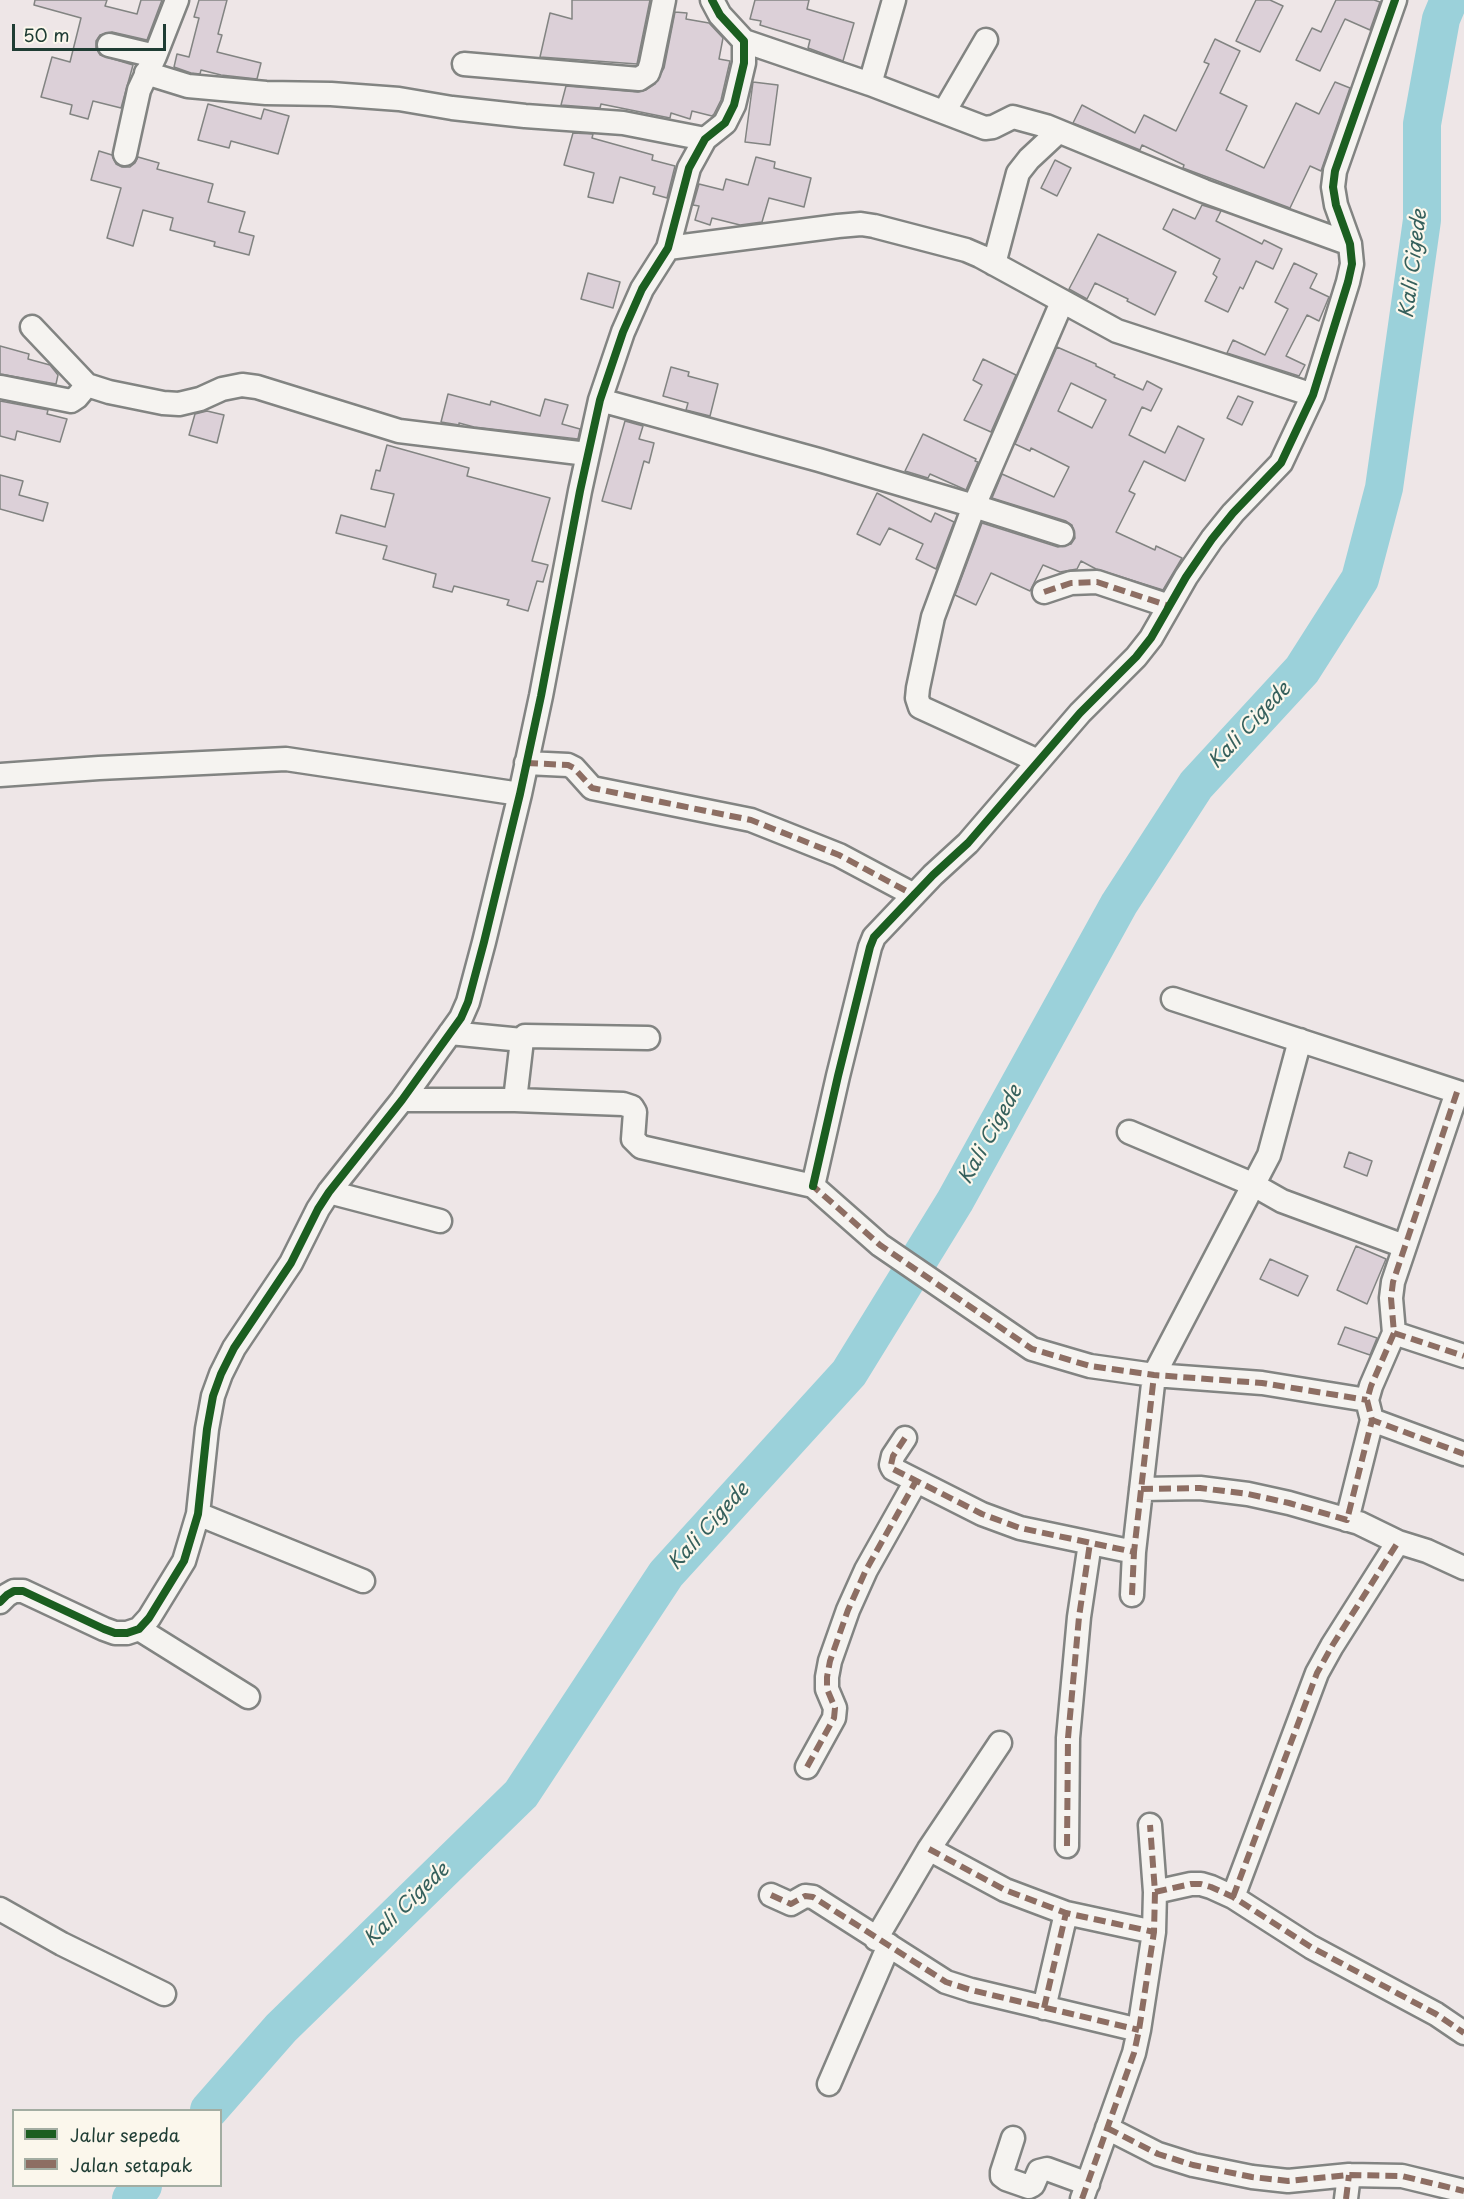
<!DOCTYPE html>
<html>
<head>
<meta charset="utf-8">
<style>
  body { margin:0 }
  #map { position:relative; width:1464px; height:2199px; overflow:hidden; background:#eee6e7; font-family:"Playpen Sans",sans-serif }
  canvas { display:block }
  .legend { position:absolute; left:12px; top:2109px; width:210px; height:78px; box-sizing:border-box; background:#fbf7ec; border:2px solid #a3ada2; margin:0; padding:8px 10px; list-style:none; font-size:18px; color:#1f3d34 }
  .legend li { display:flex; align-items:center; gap:12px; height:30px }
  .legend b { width:30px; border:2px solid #a3ada2 }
  .scale { position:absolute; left:12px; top:24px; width:154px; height:27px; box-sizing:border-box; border:3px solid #1f3d34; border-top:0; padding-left:8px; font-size:18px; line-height:21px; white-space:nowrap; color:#1f3d34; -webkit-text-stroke:4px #fbf7ec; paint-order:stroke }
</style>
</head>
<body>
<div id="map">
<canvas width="1464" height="2199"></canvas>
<ul class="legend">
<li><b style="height:8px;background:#1b5e20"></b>Jalur sepeda</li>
<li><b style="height:8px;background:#8d6e63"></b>Jalan setapak</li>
</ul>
<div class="scale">50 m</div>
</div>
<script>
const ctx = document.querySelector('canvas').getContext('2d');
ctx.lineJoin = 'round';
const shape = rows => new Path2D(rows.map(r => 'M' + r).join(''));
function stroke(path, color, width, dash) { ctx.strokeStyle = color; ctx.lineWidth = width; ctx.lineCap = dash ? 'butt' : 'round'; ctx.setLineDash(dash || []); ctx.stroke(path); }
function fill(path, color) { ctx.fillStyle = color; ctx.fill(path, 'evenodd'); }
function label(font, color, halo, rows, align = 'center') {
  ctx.font = font + ' "Playpen Sans",sans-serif'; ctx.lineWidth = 4.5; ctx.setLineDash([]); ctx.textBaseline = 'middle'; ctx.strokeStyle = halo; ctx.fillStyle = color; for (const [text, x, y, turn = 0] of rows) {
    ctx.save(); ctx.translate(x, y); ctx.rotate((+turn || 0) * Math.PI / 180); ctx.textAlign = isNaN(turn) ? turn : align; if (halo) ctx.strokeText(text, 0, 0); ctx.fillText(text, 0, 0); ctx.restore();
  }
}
stroke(shape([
  [209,2110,281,2028,521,1794,666,1574,849,1373,955,1201,1119,904,1196,785,1302,670,1360,579,1384,488,1422,220,1422,124,1441,19,1449,0],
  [131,2199,143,2186]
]), '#9bd1da', 38);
const building = shape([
  [35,0,107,0,105,6,137,14,141,0,162,0,147,40,112,32,100,35,96,41,96,48,100,55,133,65,121,108,93,101,88,119,70,114,72,105,41,97,52,57,70,62,81,18,34,5,35,0],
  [199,0,227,0,218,34,222,35,217,52,261,63,257,79,221,75,201,70,200,74,191,73,174,67,177,54,189,57,199,18,194,17,199,0],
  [572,0,650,0,637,64,540,57,550,13,572,19,572,0],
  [755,0,809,0,807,9,854,23,843,61,808,48,810,40,773,29,760,25,761,21,750,19,755,0],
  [1256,0,1270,0,1283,6,1260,52,1236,41,1256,0],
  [1336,0,1374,0,1380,2,1370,30,1345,19,1320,71,1296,60,1312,28,1321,32,1336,0],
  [675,12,687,13,686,19,709,23,723,38,719,59,730,61,721,100,714,114,712,116,692,111,690,119,671,113,670,118,601,104,600,108,561,105,566,86,638,92,646,90,655,84,664,68,675,12],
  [1215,39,1240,51,1220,93,1247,106,1226,150,1264,168,1296,103,1319,114,1335,82,1350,88,1321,171,1310,166,1290,208,1183,168,1184,165,1142,145,1140,150,1073,123,1082,105,1135,133,1144,115,1176,131,1209,64,1204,62,1215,39],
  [753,82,778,85,770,145,745,142,753,82],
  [208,104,261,119,264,109,289,116,278,154,231,141,229,148,198,140,208,104],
  [573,133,593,134,592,138,653,155,652,160,675,166,667,198,653,194,655,187,620,177,613,203,588,197,594,173,564,165,573,133],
  [99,151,112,155,116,164,122,167,130,167,135,163,138,157,159,163,157,169,213,184,208,202,245,212,239,232,254,236,249,255,214,246,215,242,170,230,173,218,143,210,133,246,107,238,121,188,91,180,99,151],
  [756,157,775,162,774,168,811,178,804,207,769,198,762,222,740,225,712,218,710,225,695,220,699,206,693,205,699,184,723,190,726,179,748,185,756,157],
  [1055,160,1071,168,1057,196,1041,188,1055,160],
  [1202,205,1221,211,1216,221,1262,244,1264,240,1282,249,1273,269,1256,261,1243,289,1240,287,1228,312,1205,301,1217,277,1213,274,1220,259,1163,229,1173,209,1195,219,1202,205],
  [1098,234,1176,272,1155,315,1127,301,1128,299,1095,283,1087,299,1069,289,1098,234],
  [1294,263,1317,274,1310,288,1329,297,1319,321,1307,315,1286,356,1305,365,1299,376,1227,353,1233,340,1265,355,1288,309,1275,302,1294,263],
  [588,273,620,282,613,308,581,299,588,273],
  [0,346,29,354,28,359,50,365,58,375,56,384,0,374,0,346],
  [1057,347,1096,364,1096,366,1115,375,1114,377,1143,390,1147,381,1162,389,1151,411,1142,407,1129,435,1165,453,1178,426,1204,439,1185,481,1144,461,1129,491,1135,494,1116,532,1155,550,1156,546,1182,558,1163,590,1096,569,1081,561,1077,569,1060,572,1043,565,1030,591,991,573,976,605,955,595,982,523,1058,547,1071,544,1075,538,1072,525,1066,521,992,498,1002,474,1054,497,1069,467,1031,448,1030,451,1015,444,1057,347],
  [1071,383,1106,400,1092,428,1058,411,1071,383],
  [983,359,1016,375,991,432,964,420,982,385,973,380,983,359],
  [671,367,689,372,688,376,718,384,710,416,686,410,688,403,663,396,671,367],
  [448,394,490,405,491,401,540,416,545,399,568,405,562,424,580,429,578,439,474,427,459,423,459,425,441,422,448,394],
  [1238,396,1253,402,1242,425,1227,418,1238,396],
  [0,401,48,410,47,414,67,419,60,442,17,431,15,440,0,436,0,401],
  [207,411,224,415,217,443,189,435,195,414,207,411],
  [625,421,643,426,639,439,654,443,649,463,644,461,631,509,602,501,625,421],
  [923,434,976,459,975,461,978,462,966,490,930,474,928,478,905,471,923,434],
  [387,445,469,468,467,476,550,498,532,561,548,565,543,582,537,581,528,611,507,605,509,600,454,586,452,592,433,587,436,574,383,559,387,546,336,533,341,515,385,527,394,494,371,489,376,470,380,471,387,445],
  [0,475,23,481,19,495,48,503,43,521,0,509,0,475],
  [877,493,931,522,935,513,954,522,936,569,916,559,923,544,889,528,880,545,857,534,877,493],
  [1349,1152,1372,1161,1367,1176,1344,1167,1349,1152],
  [1356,1246,1386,1259,1367,1304,1337,1290,1356,1246],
  [1270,1259,1308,1276,1298,1296,1260,1279,1270,1259],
  [1345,1327,1377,1338,1370,1355,1338,1344,1345,1327]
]);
fill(building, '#dcd0d8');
stroke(building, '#828482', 1.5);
const street = shape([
  [744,41,870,84,985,128,993,127,1013,117,1046,126,1204,191,1350,244],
  [109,45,155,56],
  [464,64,639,79,648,73,651,64,664,0],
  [146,73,188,86,266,93,331,94,399,99,452,108,525,116,623,123,705,139],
  [870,84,894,0],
  [944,112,986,40],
  [125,154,139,90,155,56,177,0],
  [668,248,838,226,861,224,874,226,966,250,980,256,1117,331,1313,395],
  [994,264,1018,173,1029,159,1058,132],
  [32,327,87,385,109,392,163,403,179,404,200,399,222,389,242,385,257,387,399,431,587,454],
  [1,387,71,401,77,397,87,385],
  [600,400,819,460,974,506,1062,302],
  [1044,592,1071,583,1097,582,1169,606],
  [1038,761,920,707,917,698,918,688,933,617,974,506,1062,534],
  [526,763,568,765,574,768,592,788,751,820,839,855,914,895],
  [0,775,99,768,286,759,520,794],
  [1173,999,1464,1094],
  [450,1033,522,1040],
  [1457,1092,1393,1282,1391,1298,1394,1333,1371,1386,1367,1400,1372,1420,1464,1454],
  [402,1100,515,1100,623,1104,632,1107,635,1112,633,1139,641,1147,813,1186,880,1245,1032,1349,1090,1366,1154,1375,1262,1383,1367,1400],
  [515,1100,522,1040,525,1036,648,1038],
  [1129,1132,1252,1184,1282,1201,1404,1246],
  [813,1186,838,1076,870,947,874,937,933,875,968,843,1080,713,1136,657,1151,638,1186,577,1212,539,1233,513,1281,463,1313,395,1348,282,1352,264,1350,244,1336,205,1333,187,1335,171,1395,0],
  [329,1192,440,1221],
  [1394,1333,1464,1356],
  [905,1438,893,1456,891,1465,893,1469,982,1514,1020,1528,1134,1552,1154,1375,1269,1155,1300,1040],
  [1141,1489,1200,1488,1248,1494,1289,1503,1359,1523,1398,1542,1427,1551,1464,1568],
  [198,1514,363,1581],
  [1347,1520,1372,1420],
  [1132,1595,1134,1552],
  [0,1602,7,1595,14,1591,23,1591,104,1629,115,1633,127,1633,139,1629,149,1618,184,1561,198,1514,207,1429,213,1396,221,1374,234,1348,291,1263,318,1209,329,1192,402,1100,461,1018,468,1002,484,942,520,794,541,696,580,491,600,400,623,332,642,289,668,248,689,168,705,139,725,123,734,105,744,63,744,41,720,15,712,0],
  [139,1629,248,1697],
  [807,1767,834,1718,835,1708,827,1689,827,1677,830,1661,848,1610,866,1570,916,1481],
  [1067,1846,1068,1738,1079,1617,1090,1543],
  [929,1849,1005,1890,1066,1913,1154,1932],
  [1155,1892,1191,1884,1201,1884,1211,1887,1233,1897,1311,1947,1436,2014,1464,2033],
  [771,1895,791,1904,805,1896,813,1897,946,1982,971,1990,1139,2030],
  [1233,1897,1317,1673,1332,1646,1398,1542],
  [0,1909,62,1944,164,1994],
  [876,1939,929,1849,1000,1743],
  [1044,2008,1066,1913],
  [829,2084,889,1945],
  [1107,2128,1158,2154,1193,2165,1252,2177,1288,2181,1349,2175,1402,2176,1464,2191],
  [1013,2138,1002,2172,1002,2176,1006,2179,1029,2187,1033,2185,1039,2171,1047,2169,1088,2184],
  [1082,2199,1134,2053,1139,2030,1154,1932,1155,1892,1150,1825],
  [1346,2199,1349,2175]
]);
stroke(street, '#828482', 27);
stroke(street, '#f5f3f0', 22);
stroke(shape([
  [1044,592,1071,583,1097,582,1169,606],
  [526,763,568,765,574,768,592,788,751,820,839,855,914,895],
  [1457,1092,1393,1282,1391,1298,1394,1333,1371,1386,1367,1400,1372,1420,1464,1454],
  [814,1182,813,1186,880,1245,1032,1349,1090,1366,1154,1375,1262,1383,1367,1400],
  [1394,1333,1464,1356],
  [905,1438,893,1456,891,1465,893,1469,982,1514,1020,1528,1134,1552,1154,1375],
  [1141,1489,1200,1488,1248,1494,1289,1503,1347,1520,1372,1420],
  [1132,1595,1134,1552],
  [807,1767,834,1718,835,1708,827,1689,827,1677,830,1661,848,1610,866,1570,916,1481],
  [1067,1846,1068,1738,1079,1617,1090,1543],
  [929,1849,1005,1890,1066,1913,1154,1932],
  [1155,1892,1191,1884,1201,1884,1211,1887,1233,1897,1311,1947,1436,2014,1464,2033],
  [771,1895,791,1904,805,1896,813,1897,946,1982,971,1990,1139,2030],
  [1233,1897,1317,1673,1332,1646,1398,1542],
  [1044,2008,1066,1913],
  [1107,2128,1158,2154,1193,2165,1252,2177,1288,2181,1349,2175,1402,2176,1464,2191],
  [1082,2199,1134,2053,1139,2030,1154,1932,1155,1892,1150,1825],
  [1346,2199,1349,2175]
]), '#8d6e63', 6, [12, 6]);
stroke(shape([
  [813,1186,838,1076,870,947,874,937,933,875,968,843,1080,713,1136,657,1151,638,1186,577,1212,539,1233,513,1281,463,1313,395,1348,282,1352,264,1350,244,1336,205,1333,187,1335,171,1395,0],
  [0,1602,7,1595,14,1591,23,1591,104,1629,115,1633,127,1633,139,1629,149,1618,184,1561,198,1514,207,1429,213,1396,221,1374,234,1348,291,1263,318,1209,329,1192,402,1100,461,1018,468,1002,484,942,520,794,541,696,580,491,600,400,623,332,642,289,668,248,689,168,705,139,725,123,734,105,744,63,744,41,720,15,712,0]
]), '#1b5e20', 8);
label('italic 20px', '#35605c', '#fbf7ec', [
  ["Kali Cigede",1414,264,-83],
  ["Kali Cigede",1250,726,-47],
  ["Kali Cigede",991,1135,-61],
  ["Kali Cigede",709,1527,-48],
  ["Kali Cigede",407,1905,-44]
]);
</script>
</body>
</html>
